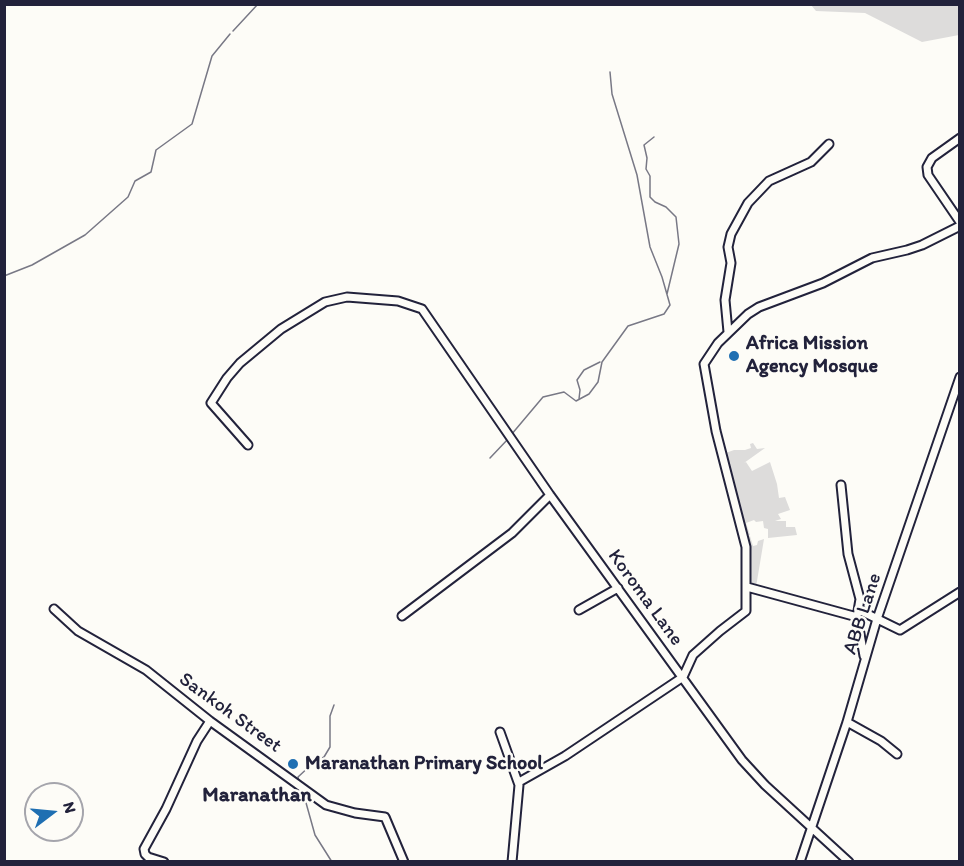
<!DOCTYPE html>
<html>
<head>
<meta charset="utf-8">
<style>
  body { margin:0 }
  #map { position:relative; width:964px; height:866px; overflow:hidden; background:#fdfcf7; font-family:Itim,sans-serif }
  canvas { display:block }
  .frame { position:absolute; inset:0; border:6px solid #22223b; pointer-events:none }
  .north { position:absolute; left:24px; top:782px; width:60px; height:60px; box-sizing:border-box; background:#fdfcf7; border:2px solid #a5a5ac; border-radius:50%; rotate:74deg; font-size:16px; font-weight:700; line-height:24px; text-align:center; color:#22223b }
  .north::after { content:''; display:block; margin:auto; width:21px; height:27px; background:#1f6fb2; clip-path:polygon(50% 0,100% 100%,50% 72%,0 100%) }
</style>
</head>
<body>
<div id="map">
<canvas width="964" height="866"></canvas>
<div class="frame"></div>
<div class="north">N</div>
</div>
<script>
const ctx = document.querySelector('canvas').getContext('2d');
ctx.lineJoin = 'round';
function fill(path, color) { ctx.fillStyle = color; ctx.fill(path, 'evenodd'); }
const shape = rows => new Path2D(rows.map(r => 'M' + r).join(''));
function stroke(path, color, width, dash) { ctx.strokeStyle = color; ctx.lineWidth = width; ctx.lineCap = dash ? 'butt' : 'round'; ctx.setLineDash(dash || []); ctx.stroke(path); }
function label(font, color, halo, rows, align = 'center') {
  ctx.font = font + ' Itim,sans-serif'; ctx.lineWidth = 5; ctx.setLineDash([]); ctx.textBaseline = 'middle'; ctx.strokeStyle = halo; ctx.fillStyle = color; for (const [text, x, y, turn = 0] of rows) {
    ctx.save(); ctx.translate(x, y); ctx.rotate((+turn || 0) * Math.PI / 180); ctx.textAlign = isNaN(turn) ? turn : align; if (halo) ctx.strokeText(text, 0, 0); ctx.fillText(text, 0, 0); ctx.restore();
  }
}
fill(shape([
  [811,5,959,5,959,35,922,42,865,13,816,11],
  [753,443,757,449,765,448,744,463,746,462,752,471,770,462,777,484,779,498,785,497,790,510,778,514,781,519,775,521,786,521,786,527,795,527,797,535,768,538,768,529,764,528,763,521,756,522,754,520,746,523,750,535,745,537,723,454,734,450,745,450,751,448,750,444],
  [750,536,753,546,757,545,758,541,764,539,756,587,748,585,751,573,748,573,746,538]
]), '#dddcdb');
stroke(shape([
  [233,31,258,4],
  [654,137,644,145,647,158,646,169,650,176,650,197,655,202,666,207,676,217,679,244,667,294],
  [4,276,32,265,85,235,128,197,135,181,151,172,156,150,192,124,212,56,230,34],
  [579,399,580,390,577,380,584,370,600,362],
  [511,435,543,397,564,392,576,401,589,394,598,382,602,362,628,326,664,314,670,305,662,277,650,247,637,175,612,94,610,72],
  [490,458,508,439],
  [299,782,298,777,312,764,324,757,330,747,330,716,334,705],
  [303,792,315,835,332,862]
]), '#787885', 1.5);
const minor = shape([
  [960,138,932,158,927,167,928,175,960,222],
  [728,332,725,300,731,263,728,247,731,234,748,203,769,181,811,162,829,144],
  [248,445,211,403,227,378,240,363,281,329,325,302,347,297,398,301,422,309,550,495,742,760,765,785,849,862],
  [841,485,848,554,860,599,857,617,864,656],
  [747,587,857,617],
  [54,609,78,631,146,670,210,721,326,805,355,813,385,817,404,862],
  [579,610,618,588],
  [859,610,900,630,960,592],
  [402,616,512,533,550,495],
  [847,722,881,741,897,754],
  [500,732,519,785,512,862],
  [519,782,565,756,683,677,693,655,720,631,746,611,746,547,716,431,704,364,718,343,748,314,759,307,823,283,872,258,907,250,922,245,960,226],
  [164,862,148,857,145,854,144,849,166,809,197,741,210,721],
  [800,862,847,722,877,619,960,377]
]);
stroke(minor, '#22223b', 11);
stroke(minor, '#fdfcf7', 7);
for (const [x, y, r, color] of [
  [734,356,6,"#1f6fb2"],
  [293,764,6,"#1f6fb2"]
]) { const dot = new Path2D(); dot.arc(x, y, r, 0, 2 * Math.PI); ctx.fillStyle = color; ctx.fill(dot); stroke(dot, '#fdfcf7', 2); }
label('bold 20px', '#22223b', '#fdfcf7', [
  ["Africa Mission",746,344],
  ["Agency Mosque",746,367],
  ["Maranathan Primary School",305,764]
], 'left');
label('20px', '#22223b', '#fdfcf7', [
  ["Koroma Lane",645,598,54],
  ["ABB Lane",863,614,-72],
  ["Sankoh Street",230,713,36]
]);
label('bold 21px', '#22223b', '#fdfcf7', [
  ["Maranathan",257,796]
]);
</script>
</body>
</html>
